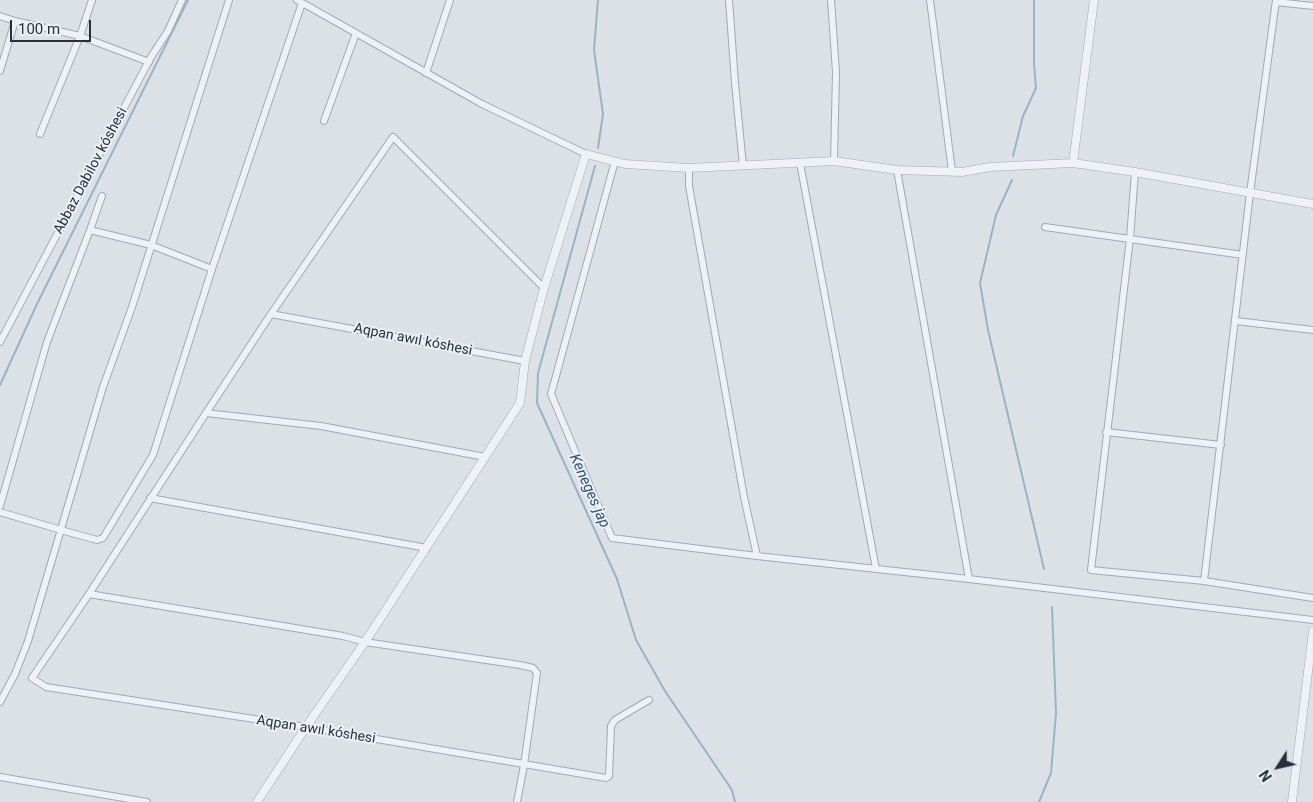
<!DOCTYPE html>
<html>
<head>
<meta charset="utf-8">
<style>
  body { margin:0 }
  #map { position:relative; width:1313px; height:802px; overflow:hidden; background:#dce1e6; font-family:Roboto,sans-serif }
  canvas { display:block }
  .north { position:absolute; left:1253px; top:742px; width:50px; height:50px; -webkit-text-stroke:4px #ebf0f4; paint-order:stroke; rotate:235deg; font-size:14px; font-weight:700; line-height:20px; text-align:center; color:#26313d }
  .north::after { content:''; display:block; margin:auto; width:18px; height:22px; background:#26313d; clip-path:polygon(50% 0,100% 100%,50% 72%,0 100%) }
  .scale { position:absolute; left:10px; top:20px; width:81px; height:22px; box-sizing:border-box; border:2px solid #26313d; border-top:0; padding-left:6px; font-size:15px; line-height:18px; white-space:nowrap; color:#26313d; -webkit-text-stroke:4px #ebf0f4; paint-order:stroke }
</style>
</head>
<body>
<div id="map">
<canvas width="1313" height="802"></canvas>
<div class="north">N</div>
<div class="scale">100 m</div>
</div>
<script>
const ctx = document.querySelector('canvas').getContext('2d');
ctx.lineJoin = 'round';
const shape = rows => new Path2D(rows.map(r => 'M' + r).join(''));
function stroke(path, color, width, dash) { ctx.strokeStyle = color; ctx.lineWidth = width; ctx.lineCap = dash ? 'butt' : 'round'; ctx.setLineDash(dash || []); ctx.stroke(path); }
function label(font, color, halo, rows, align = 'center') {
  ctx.font = font + ' Roboto,sans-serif'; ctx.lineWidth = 4; ctx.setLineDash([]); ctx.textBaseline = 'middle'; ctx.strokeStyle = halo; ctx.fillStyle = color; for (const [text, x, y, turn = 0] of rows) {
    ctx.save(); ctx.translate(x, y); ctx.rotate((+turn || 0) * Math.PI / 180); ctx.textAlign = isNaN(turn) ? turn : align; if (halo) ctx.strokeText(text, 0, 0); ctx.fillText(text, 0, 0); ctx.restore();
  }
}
stroke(shape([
  [598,0,594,50,603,114,598,148],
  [1013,156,1023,116,1036,88,1034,64,1034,0],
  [595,166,538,373,537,403,617,579,636,640,665,691,732,790,735,802],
  [1012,180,996,215,980,283,988,330,1044,569],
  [0,385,37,304,188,0],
  [1039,802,1051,773,1056,713,1052,607]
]), '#96b4c8', 2);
const minor = shape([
  [297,0,482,104,586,154],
  [729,0,735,83,743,166],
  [831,0,836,72,834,161],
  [930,0,952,171],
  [1276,2,1313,6],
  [0,16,15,21,80,36,149,62],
  [0,71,15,21],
  [426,73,450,0],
  [324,121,356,33],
  [40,134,80,36,92,0],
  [615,161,551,394,612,538,757,556,969,579,1313,620],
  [800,163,876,569],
  [689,168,689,186,744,497,757,556],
  [897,170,969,579],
  [1135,172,1130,238,1091,570,1204,581,1313,598],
  [1045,227,1243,255],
  [90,230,151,245,212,269],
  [544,288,393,137,271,314,206,413,89,594,32,678,46,687,306,727,606,778,609,776,611,726,615,720,649,700],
  [271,314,525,361],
  [1236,321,1313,330],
  [0,342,151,57,168,31,182,0],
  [206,413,321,426,485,457],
  [1106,432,1221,445],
  [150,498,427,548],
  [0,506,47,342,90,230,102,196],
  [0,512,61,530,97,540,103,538,153,455,212,269,302,3],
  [1204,581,1250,193,1276,0],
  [89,594,343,636,365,642,520,665,533,668,537,673,524,765,517,802],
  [0,702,15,674,28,641,103,387,132,307,229,0],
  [0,777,147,802]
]);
const tertiary = shape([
  [1073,163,1094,0],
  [257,802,306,727,365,642,520,403,525,361,544,288,586,154,625,164,689,168,834,161,897,170,962,172,990,167,1073,163,1135,172,1313,204],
  [1292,802,1313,631]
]);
stroke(minor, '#a2a9b0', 8);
stroke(tertiary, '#a2a9b0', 9);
stroke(minor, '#eef1f5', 6);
stroke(tertiary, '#eef1f5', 8);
label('14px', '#26313d', '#ebf0f4', [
  ["Abbaz Dabilov kóshesi",91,171,-62],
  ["Aqpan awıl kóshesi",413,340,11],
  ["Aqpan awıl kóshesi",316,730,9]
]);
label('italic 15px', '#2f5571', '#ebf0f4', [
  ["Keneges jap",589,491,66]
]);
</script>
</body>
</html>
